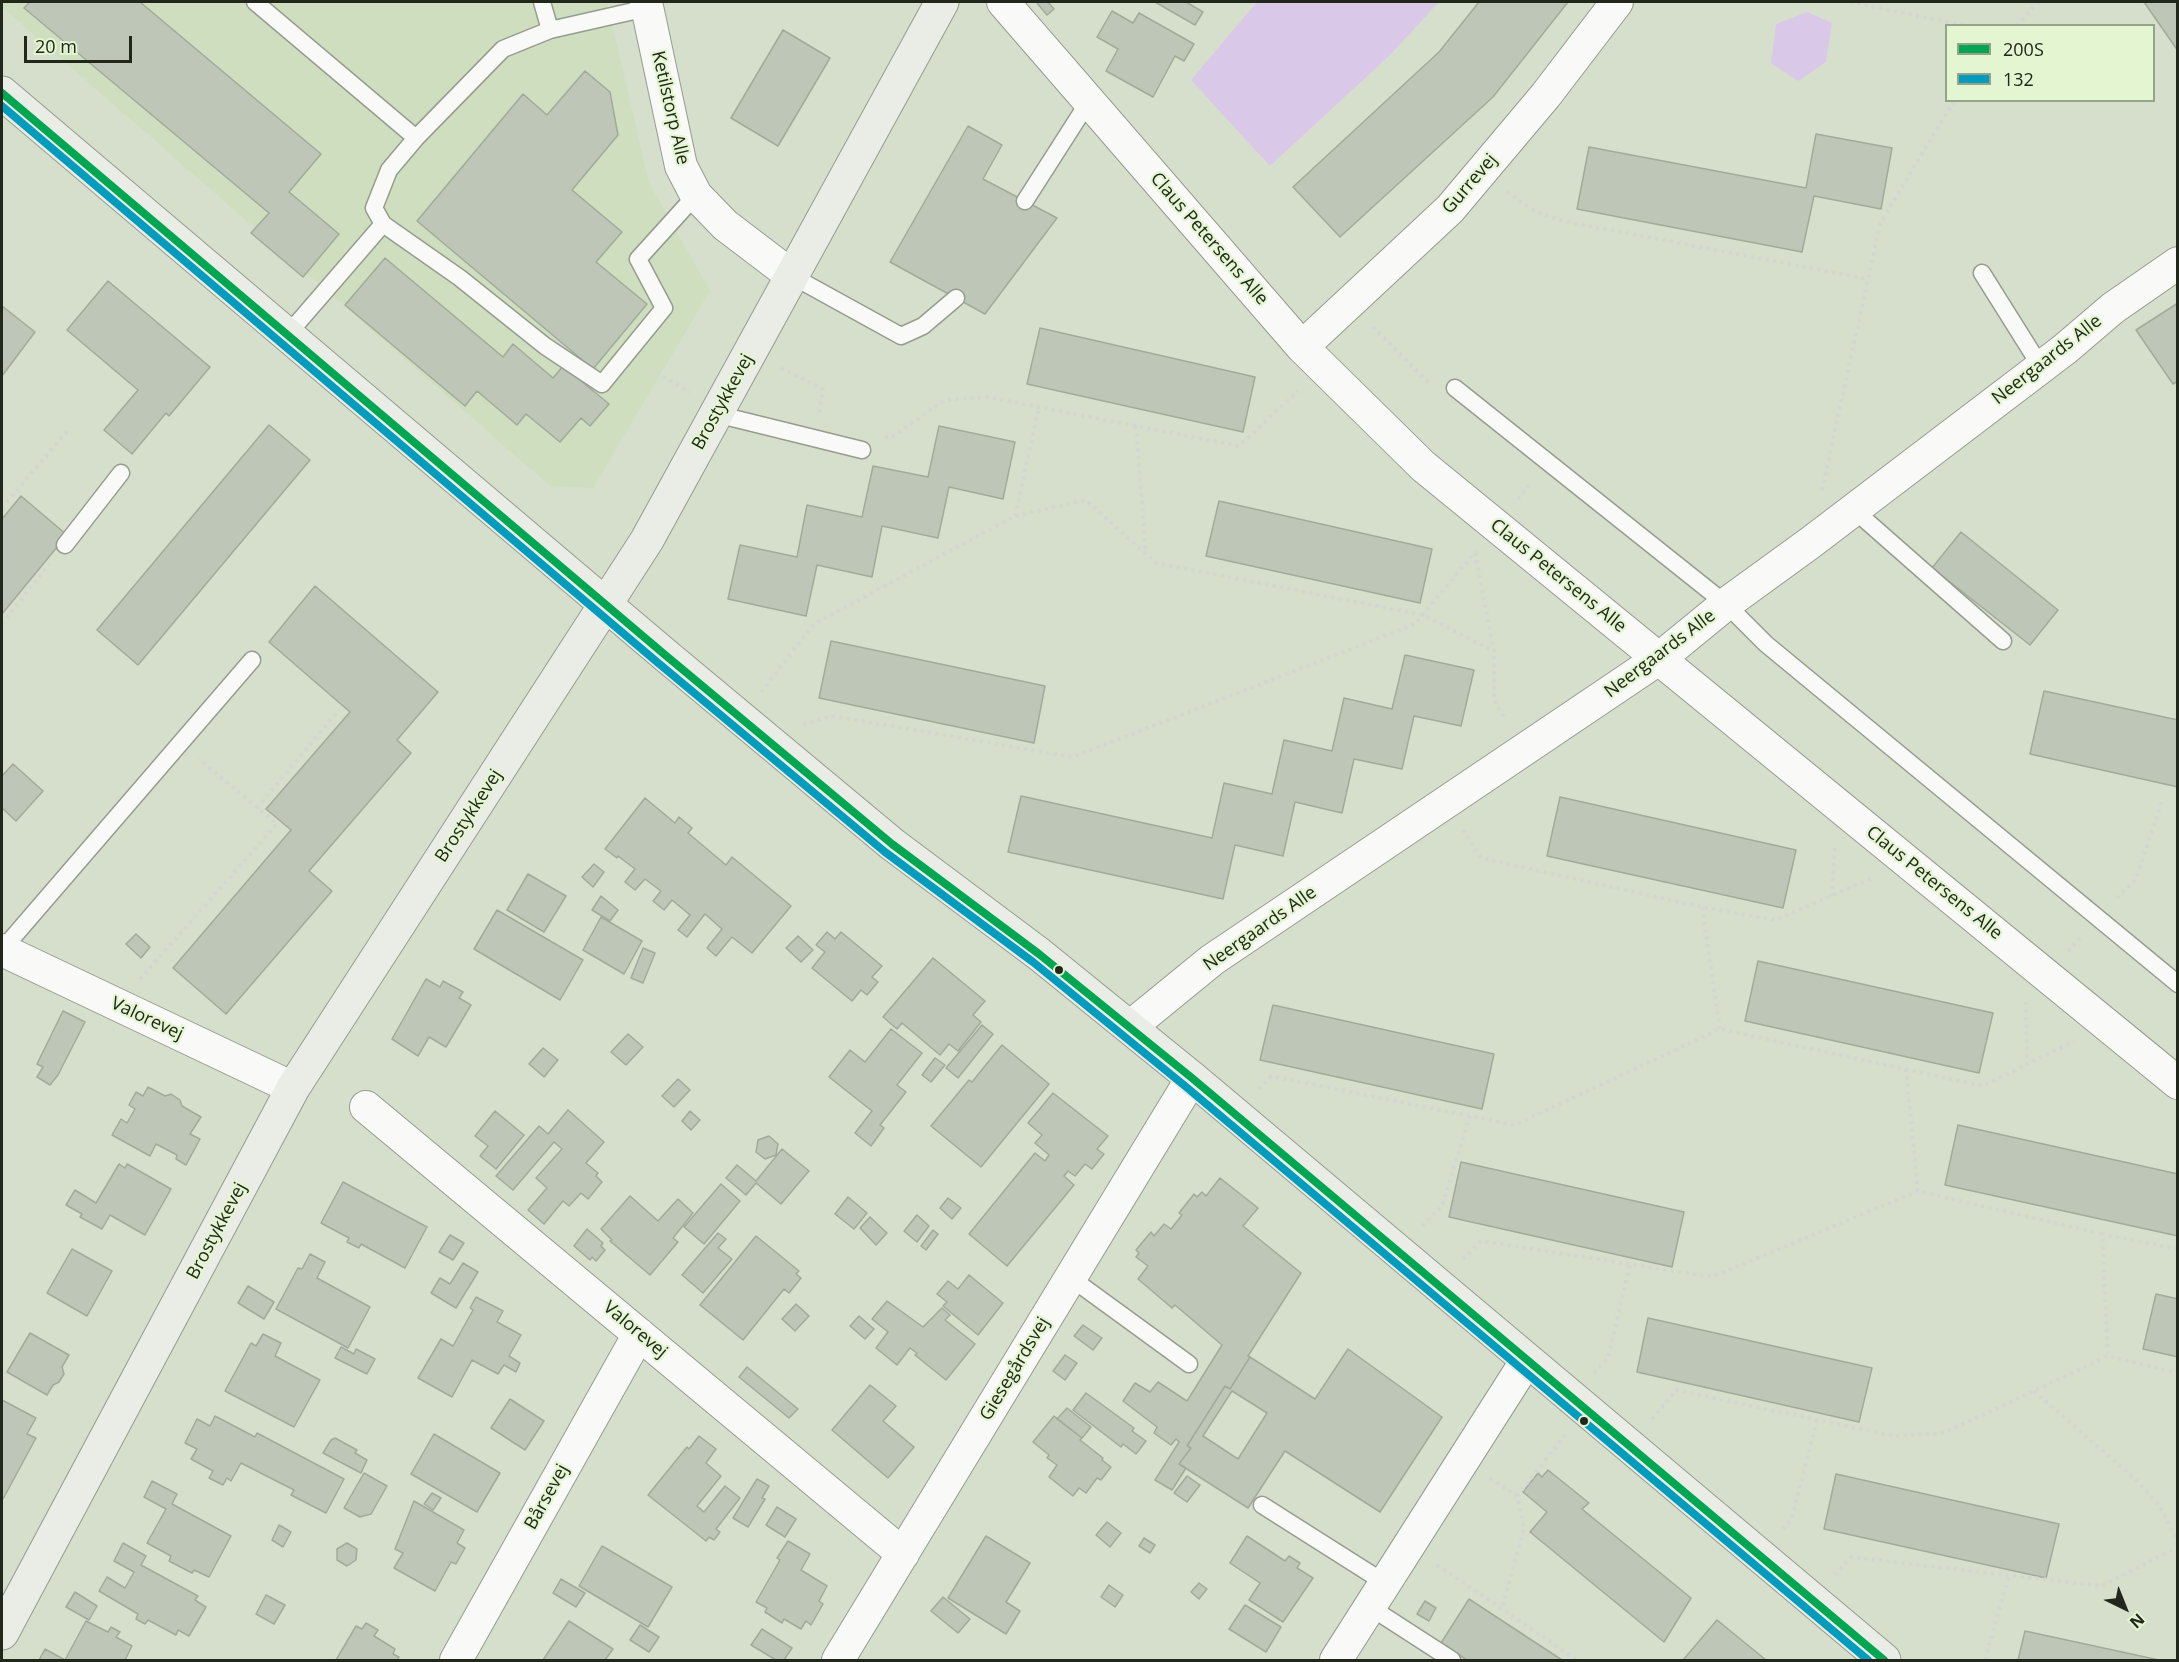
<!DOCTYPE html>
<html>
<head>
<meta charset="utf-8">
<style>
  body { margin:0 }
  #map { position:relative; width:2179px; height:1662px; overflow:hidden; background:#d6dfcc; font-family:"Open Sans",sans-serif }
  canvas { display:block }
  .frame { position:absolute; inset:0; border:3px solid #21271a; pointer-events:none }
  .legend { position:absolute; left:1945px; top:24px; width:210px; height:78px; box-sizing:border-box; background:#e3f5d1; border:2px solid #95a388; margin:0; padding:8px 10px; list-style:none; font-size:18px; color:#21271a }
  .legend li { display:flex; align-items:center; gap:12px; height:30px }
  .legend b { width:30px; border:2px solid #95a388 }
  .north { position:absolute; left:2095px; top:1578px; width:60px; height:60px; -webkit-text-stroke:4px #e3f5d1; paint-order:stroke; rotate:137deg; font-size:16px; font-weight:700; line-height:24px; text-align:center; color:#21271a }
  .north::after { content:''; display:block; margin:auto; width:21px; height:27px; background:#21271a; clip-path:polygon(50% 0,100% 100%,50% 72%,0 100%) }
  .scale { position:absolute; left:24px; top:36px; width:108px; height:27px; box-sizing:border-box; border:3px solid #21271a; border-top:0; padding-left:8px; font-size:18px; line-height:21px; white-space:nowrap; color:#21271a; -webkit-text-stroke:4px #e3f5d1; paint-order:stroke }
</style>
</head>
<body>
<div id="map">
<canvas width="2179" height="1662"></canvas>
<div class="frame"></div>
<ul class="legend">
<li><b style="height:8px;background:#00a651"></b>200S</li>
<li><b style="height:8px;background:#039cbc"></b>132</li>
</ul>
<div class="north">N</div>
<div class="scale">20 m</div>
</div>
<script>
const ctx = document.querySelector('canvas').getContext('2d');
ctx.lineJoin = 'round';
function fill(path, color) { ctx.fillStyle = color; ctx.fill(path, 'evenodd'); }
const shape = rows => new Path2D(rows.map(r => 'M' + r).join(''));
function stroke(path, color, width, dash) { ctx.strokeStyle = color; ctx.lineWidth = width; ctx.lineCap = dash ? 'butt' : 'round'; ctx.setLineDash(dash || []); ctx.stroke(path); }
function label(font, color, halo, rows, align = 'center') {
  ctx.font = font + ' "Open Sans",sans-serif'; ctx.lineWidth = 4.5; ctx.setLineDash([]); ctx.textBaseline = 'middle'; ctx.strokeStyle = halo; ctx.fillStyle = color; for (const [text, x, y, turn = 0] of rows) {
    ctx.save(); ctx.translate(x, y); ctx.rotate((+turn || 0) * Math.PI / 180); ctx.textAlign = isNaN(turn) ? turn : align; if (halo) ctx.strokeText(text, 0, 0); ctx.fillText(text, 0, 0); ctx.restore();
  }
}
fill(shape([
  [2,2,607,2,649,183,710,291,593,488,550,486,2,7]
]), '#cfdebe');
fill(shape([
  [1257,2,1439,2,1389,56,1270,166,1191,80],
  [1807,12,1832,23,1826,62,1798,81,1771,63,1776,24]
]), '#dac8e8');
const building = shape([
  [30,2,140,2,321,154,289,192,339,234,303,277,251,233,269,213,24,8,30,2],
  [1039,2,1048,2,1054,9,1047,15,1037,3,1039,2],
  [1155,2,1186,2,1203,12,1195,25,1155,2],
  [1479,2,1568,2,1493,97,1340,237,1293,187,1439,52,1479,2],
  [2144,2,2178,2,2178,51,2144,2],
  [1112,11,1133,23,1139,13,1194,44,1184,61,1175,56,1153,97,1106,71,1118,49,1097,37,1112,11],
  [783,30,830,58,778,146,731,118,783,30],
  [585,71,610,92,618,135,572,190,622,232,596,262,647,304,593,369,417,221,523,94,547,115,585,71],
  [968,126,1002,145,983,179,1057,218,985,314,890,262,968,126],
  [1816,134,1892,148,1881,209,1814,196,1802,252,1577,209,1589,147,1806,188,1816,134],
  [385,258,503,357,513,344,553,378,563,366,609,404,590,426,581,418,560,442,526,414,517,425,477,391,465,406,345,305,385,258],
  [108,281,210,367,169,416,166,413,132,454,104,430,138,390,67,330,108,281],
  [2178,303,2178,381,2173,384,2136,330,2178,303],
  [2,306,35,332,2,376,2,306],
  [1040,328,1255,377,1243,432,1027,384,1040,328],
  [269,425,310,460,138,665,97,630,269,425],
  [939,426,1015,442,1003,499,949,487,938,538,882,526,872,577,817,565,806,616,728,599,740,545,797,557,807,505,862,517,873,466,928,477,939,426],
  [21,496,67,535,2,614,2,519,21,496],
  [1219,501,1432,549,1420,603,1206,556,1219,501],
  [1961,532,2058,610,2030,645,1932,568,1961,532],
  [315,586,438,692,397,740,411,753,309,871,332,891,226,1014,173,968,291,830,266,809,350,712,269,642,315,586],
  [831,641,1045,686,1034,743,819,698,831,641],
  [1405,655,1474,670,1461,726,1414,716,1402,769,1354,759,1342,813,1295,802,1283,856,1235,845,1223,899,1008,852,1021,796,1212,838,1224,783,1272,794,1284,740,1332,751,1344,698,1392,709,1405,655],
  [2044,691,2178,720,2178,787,2030,754,2044,691],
  [13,764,43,791,16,821,2,808,2,776,13,764],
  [1560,797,1796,850,1783,908,1547,856,1560,797],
  [645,798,675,823,679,817,692,828,688,833,726,865,732,857,791,906,752,953,732,937,716,956,707,948,722,929,705,914,687,937,678,930,690,915,672,900,664,910,653,901,661,891,645,879,635,890,625,882,635,869,618,856,617,858,605,849,645,798],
  [594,864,604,872,593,887,582,877,594,864],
  [528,874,566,896,544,932,507,910,528,874],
  [601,896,618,910,610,921,592,910,601,896],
  [497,910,583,960,560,1000,474,949,497,910],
  [601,917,642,941,624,974,583,950,601,917],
  [827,932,835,939,841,932,882,966,872,977,878,982,867,995,861,990,852,1001,812,968,825,952,816,945,827,932],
  [136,934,150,947,141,958,126,944,136,934],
  [798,936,813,950,801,962,786,948,798,936],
  [643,948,655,953,643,983,631,978,643,948],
  [933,958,985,1001,973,1015,981,1022,958,1051,949,1044,940,1055,902,1023,897,1029,883,1017,933,958],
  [1758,961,1993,1013,1979,1073,1745,1021,1758,961],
  [426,979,440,987,443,981,463,992,459,998,471,1005,446,1047,429,1037,418,1056,392,1039,426,979],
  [1273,1005,1494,1054,1482,1109,1260,1060,1273,1005],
  [63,1011,85,1022,58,1075,50,1085,37,1077,43,1067,37,1064,63,1011],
  [982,1025,993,1034,958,1078,946,1068,982,1025],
  [891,1029,922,1053,897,1085,906,1092,880,1125,884,1128,871,1146,855,1133,872,1111,829,1077,850,1050,865,1062,891,1029],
  [628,1034,643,1047,626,1065,611,1052,628,1034],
  [1002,1045,1049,1084,981,1167,931,1126,969,1080,972,1082,1002,1045],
  [543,1048,558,1060,544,1077,529,1064,543,1048],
  [935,1058,945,1065,931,1082,922,1075,935,1058],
  [678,1079,690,1090,674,1107,662,1096,678,1079],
  [148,1087,165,1096,171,1094,180,1100,182,1106,201,1117,190,1134,200,1139,186,1165,176,1159,177,1155,156,1144,150,1156,112,1135,121,1119,127,1123,135,1109,129,1105,136,1092,143,1096,148,1087],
  [1053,1093,1108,1136,1097,1149,1104,1154,1092,1169,1085,1164,1075,1176,1068,1171,1064,1176,1074,1185,1007,1266,969,1234,1035,1153,1045,1161,1049,1155,1035,1143,1042,1135,1028,1123,1053,1093],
  [568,1110,604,1142,586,1163,598,1173,596,1176,602,1182,588,1199,581,1193,569,1206,563,1201,544,1224,528,1210,547,1188,536,1178,562,1149,554,1142,513,1190,496,1176,539,1126,548,1134,568,1110],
  [495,1111,524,1135,496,1169,480,1156,488,1146,475,1136,495,1111],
  [690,1111,700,1120,691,1130,682,1121,690,1111],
  [1958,1125,2178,1174,2178,1236,1945,1185,1958,1125],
  [769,1136,778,1144,776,1155,765,1159,756,1152,758,1140,769,1136],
  [782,1149,809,1171,781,1204,756,1183,746,1195,726,1178,737,1165,756,1181,782,1149],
  [1461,1162,1684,1212,1672,1267,1449,1217,1461,1162],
  [119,1164,125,1168,127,1164,171,1189,145,1235,110,1215,102,1229,80,1217,82,1214,66,1205,75,1190,96,1203,119,1164],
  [1220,1178,1258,1208,1243,1226,1301,1273,1248,1356,1250,1357,1230,1389,1225,1386,1187,1446,1191,1448,1179,1464,1186,1468,1172,1490,1155,1480,1179,1442,1176,1439,1171,1445,1154,1433,1157,1427,1123,1401,1135,1383,1150,1392,1158,1382,1187,1401,1222,1345,1175,1305,1172,1308,1138,1279,1148,1266,1136,1257,1139,1253,1136,1250,1151,1232,1154,1236,1164,1224,1171,1229,1182,1215,1179,1213,1194,1194,1197,1197,1202,1192,1206,1196,1220,1178],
  [343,1182,427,1227,405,1268,361,1244,359,1248,347,1242,349,1238,321,1223,343,1182],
  [721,1184,740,1201,704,1244,684,1227,721,1184],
  [630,1196,658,1221,678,1199,693,1213,673,1238,678,1242,650,1275,610,1241,612,1240,601,1229,630,1196],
  [848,1197,867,1213,854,1229,835,1214,848,1197],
  [948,1198,961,1208,952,1219,940,1208,948,1198],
  [917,1215,929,1226,917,1242,904,1231,917,1215],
  [870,1217,887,1233,876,1245,860,1228,870,1217],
  [587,1229,603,1243,601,1246,605,1250,596,1261,592,1257,590,1260,574,1246,587,1229],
  [933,1230,938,1234,926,1250,921,1246,933,1230],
  [718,1233,726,1239,718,1248,732,1259,703,1293,682,1275,718,1233],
  [450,1235,464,1243,453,1260,439,1252,450,1235],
  [756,1236,799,1271,796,1274,801,1278,789,1293,784,1289,743,1340,700,1305,756,1236],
  [72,1249,112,1271,87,1316,47,1293,72,1249],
  [310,1254,325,1262,317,1278,370,1307,348,1348,276,1309,298,1268,302,1269,310,1254],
  [463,1263,478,1272,456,1308,431,1293,440,1278,450,1284,463,1263],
  [969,1275,1003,1303,978,1335,943,1306,947,1302,937,1294,948,1281,958,1289,969,1275],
  [248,1286,274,1302,264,1319,238,1303,248,1286],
  [2156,1294,2178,1299,2178,1357,2143,1349,2156,1294],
  [476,1297,503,1311,497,1322,521,1335,509,1356,520,1363,516,1372,504,1365,498,1374,472,1360,452,1397,418,1378,441,1339,453,1346,473,1310,470,1308,476,1297],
  [887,1301,923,1327,942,1308,950,1315,945,1320,975,1344,946,1380,915,1355,917,1353,910,1348,897,1365,876,1348,888,1332,872,1319,887,1301],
  [796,1304,809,1316,795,1331,782,1319,796,1304],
  [859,1316,874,1329,865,1339,850,1326,859,1316],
  [1648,1318,1872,1368,1859,1422,1637,1372,1648,1318],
  [1083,1325,1102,1338,1093,1350,1074,1336,1083,1325],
  [30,1333,69,1355,62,1367,64,1374,59,1382,53,1385,47,1395,7,1372,30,1333],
  [263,1334,281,1343,275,1356,320,1380,294,1427,225,1391,251,1343,256,1346,263,1334],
  [341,1347,354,1354,356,1349,375,1359,367,1374,335,1358,341,1347],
  [1348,1349,1442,1417,1380,1512,1285,1451,1248,1508,1179,1464,1191,1448,1187,1446,1225,1386,1230,1389,1250,1357,1315,1399,1348,1349],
  [1232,1391,1267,1413,1238,1459,1203,1436,1232,1391],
  [1065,1355,1077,1363,1065,1380,1053,1371,1065,1355],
  [747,1367,798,1409,789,1418,739,1377,747,1367],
  [870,1385,896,1406,883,1421,914,1447,888,1478,832,1430,870,1385],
  [1086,1393,1134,1428,1132,1431,1146,1441,1136,1454,1123,1444,1121,1447,1073,1410,1086,1393],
  [510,1399,544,1421,525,1450,491,1428,510,1399],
  [2,1400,36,1418,27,1434,36,1438,3,1499,2,1498,2,1400],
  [1067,1408,1091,1427,1082,1438,1057,1419,1067,1408],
  [215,1416,255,1437,257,1433,344,1479,326,1513,291,1495,294,1490,241,1463,231,1481,227,1478,223,1485,209,1478,213,1471,191,1459,197,1449,185,1443,197,1419,210,1426,215,1416],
  [1054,1416,1082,1438,1080,1440,1103,1458,1102,1460,1111,1467,1101,1480,1097,1478,1086,1493,1079,1488,1073,1496,1049,1477,1057,1465,1047,1458,1049,1455,1033,1442,1054,1416],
  [434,1434,500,1473,477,1512,411,1474,434,1434],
  [699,1436,716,1449,706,1463,721,1476,697,1506,704,1512,725,1486,740,1498,716,1529,720,1532,714,1540,709,1537,706,1541,648,1495,687,1447,689,1449,699,1436],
  [335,1438,357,1450,355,1453,367,1460,361,1473,323,1453,331,1440,335,1438],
  [1548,1470,1589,1503,1582,1509,1691,1598,1664,1642,1530,1532,1547,1512,1523,1492,1538,1473,1542,1477,1548,1470],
  [364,1473,387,1486,371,1514,360,1517,344,1508,364,1473],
  [1836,1474,2059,1524,2046,1578,1824,1529,1836,1474],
  [1187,1476,1200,1485,1187,1502,1174,1493,1187,1476],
  [757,1479,769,1486,762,1498,765,1499,748,1527,733,1518,757,1479],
  [152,1481,177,1494,172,1504,231,1536,209,1577,194,1570,192,1573,169,1561,171,1556,147,1543,166,1509,144,1497,152,1481],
  [432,1493,441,1498,433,1510,424,1504,432,1493],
  [414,1501,464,1530,457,1543,465,1548,456,1564,451,1562,435,1591,394,1568,403,1553,395,1549,414,1501],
  [777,1507,796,1519,785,1537,766,1525,777,1507],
  [1107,1522,1121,1533,1110,1547,1096,1535,1107,1522],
  [279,1525,291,1532,283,1547,272,1540,279,1525],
  [986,1536,1030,1563,1006,1602,1020,1611,1006,1634,948,1598,986,1536],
  [1247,1536,1285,1561,1289,1556,1300,1563,1297,1568,1313,1578,1283,1622,1249,1600,1260,1583,1230,1563,1247,1536],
  [1144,1538,1155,1545,1150,1553,1139,1546,1144,1538],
  [788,1541,810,1554,801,1570,827,1586,819,1601,823,1604,811,1625,806,1621,801,1629,784,1619,782,1623,765,1612,767,1608,756,1602,780,1560,777,1558,788,1541],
  [123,1543,146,1556,141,1565,198,1596,195,1600,206,1607,189,1636,178,1630,176,1635,148,1620,145,1624,136,1619,138,1614,99,1591,107,1577,125,1588,134,1572,114,1561,123,1543],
  [347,1543,357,1549,356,1560,347,1566,337,1560,337,1549,347,1543],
  [602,1546,672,1587,648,1627,579,1586,602,1546],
  [561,1579,585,1593,576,1607,553,1593,561,1579],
  [1199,1583,1207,1589,1199,1599,1191,1592,1199,1583],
  [1109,1585,1123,1595,1115,1607,1101,1597,1109,1585],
  [75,1592,97,1606,89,1620,66,1607,75,1592],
  [266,1595,285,1605,274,1624,256,1614,266,1595],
  [943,1597,970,1619,958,1633,931,1611,943,1597],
  [1469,1599,1562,1660,1467,1660,1441,1643,1469,1599],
  [1425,1601,1436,1608,1429,1621,1417,1614,1425,1601],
  [1245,1605,1281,1627,1266,1652,1229,1629,1245,1605],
  [1717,1620,1766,1660,1683,1660,1717,1620],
  [86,1621,108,1632,111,1627,120,1632,116,1637,132,1646,125,1660,39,1660,45,1649,65,1660,86,1621],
  [569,1621,613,1649,605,1660,543,1660,569,1621],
  [366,1623,378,1630,374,1636,395,1649,393,1654,399,1657,397,1660,336,1660,356,1626,362,1629,366,1623],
  [640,1625,659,1637,649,1652,630,1640,640,1625],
  [762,1629,792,1648,784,1660,776,1660,751,1645,762,1629],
  [2025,1631,2159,1660,2018,1660,2025,1631]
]);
fill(building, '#bec6b7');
stroke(building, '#a2aa9a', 1.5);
const lane = shape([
  [255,2,416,138],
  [542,2,550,30],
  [1025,201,1089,101],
  [383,224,460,278,545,346,602,384,664,308,638,259,696,195],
  [1982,273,2041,367],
  [792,276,901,336,923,326,956,298],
  [288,334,383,224,374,208,389,170,416,138,503,49,550,30,647,8],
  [1455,388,1726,604,1766,644,2178,984],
  [716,414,862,450],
  [1854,510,2003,641],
  [65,545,121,473],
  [2,950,252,660],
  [1071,1278,1189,1364],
  [1262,1505,1385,1583],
  [1370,1607,1452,1660]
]);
const street = shape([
  [646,2,681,166,696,195,725,225,792,276],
  [1003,2,1302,347,1423,466,2178,1083],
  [1302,347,1450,209,1546,95,1617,2],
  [2,950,293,1088],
  [1130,1027,1212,960,1660,658,1726,604,1810,543,2065,349,2113,308,2178,263],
  [366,1107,903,1554],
  [456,1660,639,1334],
  [838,1660,1192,1078],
  [1336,1660,1527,1360]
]);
const secondary = shape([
  [2,93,664,654,892,844,1039,954,1192,1078,1884,1660],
  [2,1633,293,1088,647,540,942,2]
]);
stroke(lane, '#969c8e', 19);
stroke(street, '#969c8e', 34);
stroke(secondary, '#969c8e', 35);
stroke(shape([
  [1850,2,1967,26],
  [2017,26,2038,2],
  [1507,192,1534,211,1563,221,1868,279],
  [1373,327,1429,383],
  [781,368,823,389,819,412],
  [650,369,690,392],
  [1136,426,1146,554],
  [885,437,890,438,945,400,987,397,1239,446,1298,391],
  [1822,490,1880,224,1941,122,1956,100],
  [1518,499,1531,483],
  [2,508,69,429],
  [1015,516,1039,407],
  [1475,553,1494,651,1494,700,1506,720],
  [2,624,49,564],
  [761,692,814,624,1015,516,1086,500,1156,563,1423,615,1494,651],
  [803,724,832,716,1073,757,1415,624,1476,551],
  [257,808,339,710],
  [1463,830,1481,858,1702,907,1776,920,1872,878],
  [1832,896,1835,846],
  [2117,898,2136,879,2163,798],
  [1702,907,1720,1029],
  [2068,951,2081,937],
  [140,979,277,824,199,759],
  [2026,1002,2027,1065],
  [1906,1069,1918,1191],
  [1259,1089,1271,1076,1515,1125,1720,1029,1983,1086,2074,1041],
  [1422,1226,1442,1206,1470,1116],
  [2178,1249,2102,1234,2108,1356,2178,1373],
  [1463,1259,1481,1241,1712,1277,1918,1191,2102,1234],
  [1594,1373,1608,1358,1630,1265],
  [2034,1391,2135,1479,2159,1505,2178,1541],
  [1652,1419,1676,1390,1894,1436,1944,1433,2108,1356],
  [1490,1478,1517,1496,1524,1528,1502,1609],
  [1517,1496,1565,1435],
  [1783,1529,1792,1518,1817,1419],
  [1437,1565,1577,1660],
  [1835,1575,1851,1557,2102,1586,2178,1547],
  [1985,1660,2009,1575]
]), '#d3d6d1', 4, [3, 4.5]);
stroke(lane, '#f9faf7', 16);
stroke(street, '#f9faf7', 32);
stroke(secondary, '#eaece6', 33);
stroke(shape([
  [2,93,664,654,892,844,1039,954,1192,1078,1884,1660]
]), '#00a651', 8);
stroke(shape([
  [2,106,657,662,885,852,1033,962,1185,1086,1868,1660]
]), '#039cbc', 8);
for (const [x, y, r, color] of [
  [1059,970,5,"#21271a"],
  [1584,1421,5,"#21271a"]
]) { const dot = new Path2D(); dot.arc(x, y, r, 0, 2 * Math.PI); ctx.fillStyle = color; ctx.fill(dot); stroke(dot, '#e3f5d1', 2); }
label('18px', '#21271a', '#e3f5d1', [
  ["Ketilstorp Alle",670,108,77],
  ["Gurrevej",1470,184,-49],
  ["Claus Petersens Alle",1209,239,49],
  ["Neergaards Alle",2047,360,-38],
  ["Brostykkevej",723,402,-61],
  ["Claus Petersens Alle",1558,576,39],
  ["Neergaards Alle",1660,654,-37],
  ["Brostykkevej",469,816,-57],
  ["Claus Petersens Alle",1934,883,39],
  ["Neergaards Alle",1260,929,-35],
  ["Valorevej",147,1019,25],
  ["Brostykkevej",217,1231,-62],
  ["Valorevej",635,1330,40],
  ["Giesegårdsvej",1015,1369,-59],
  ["Bårsevej",547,1497,-61]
]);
</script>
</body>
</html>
